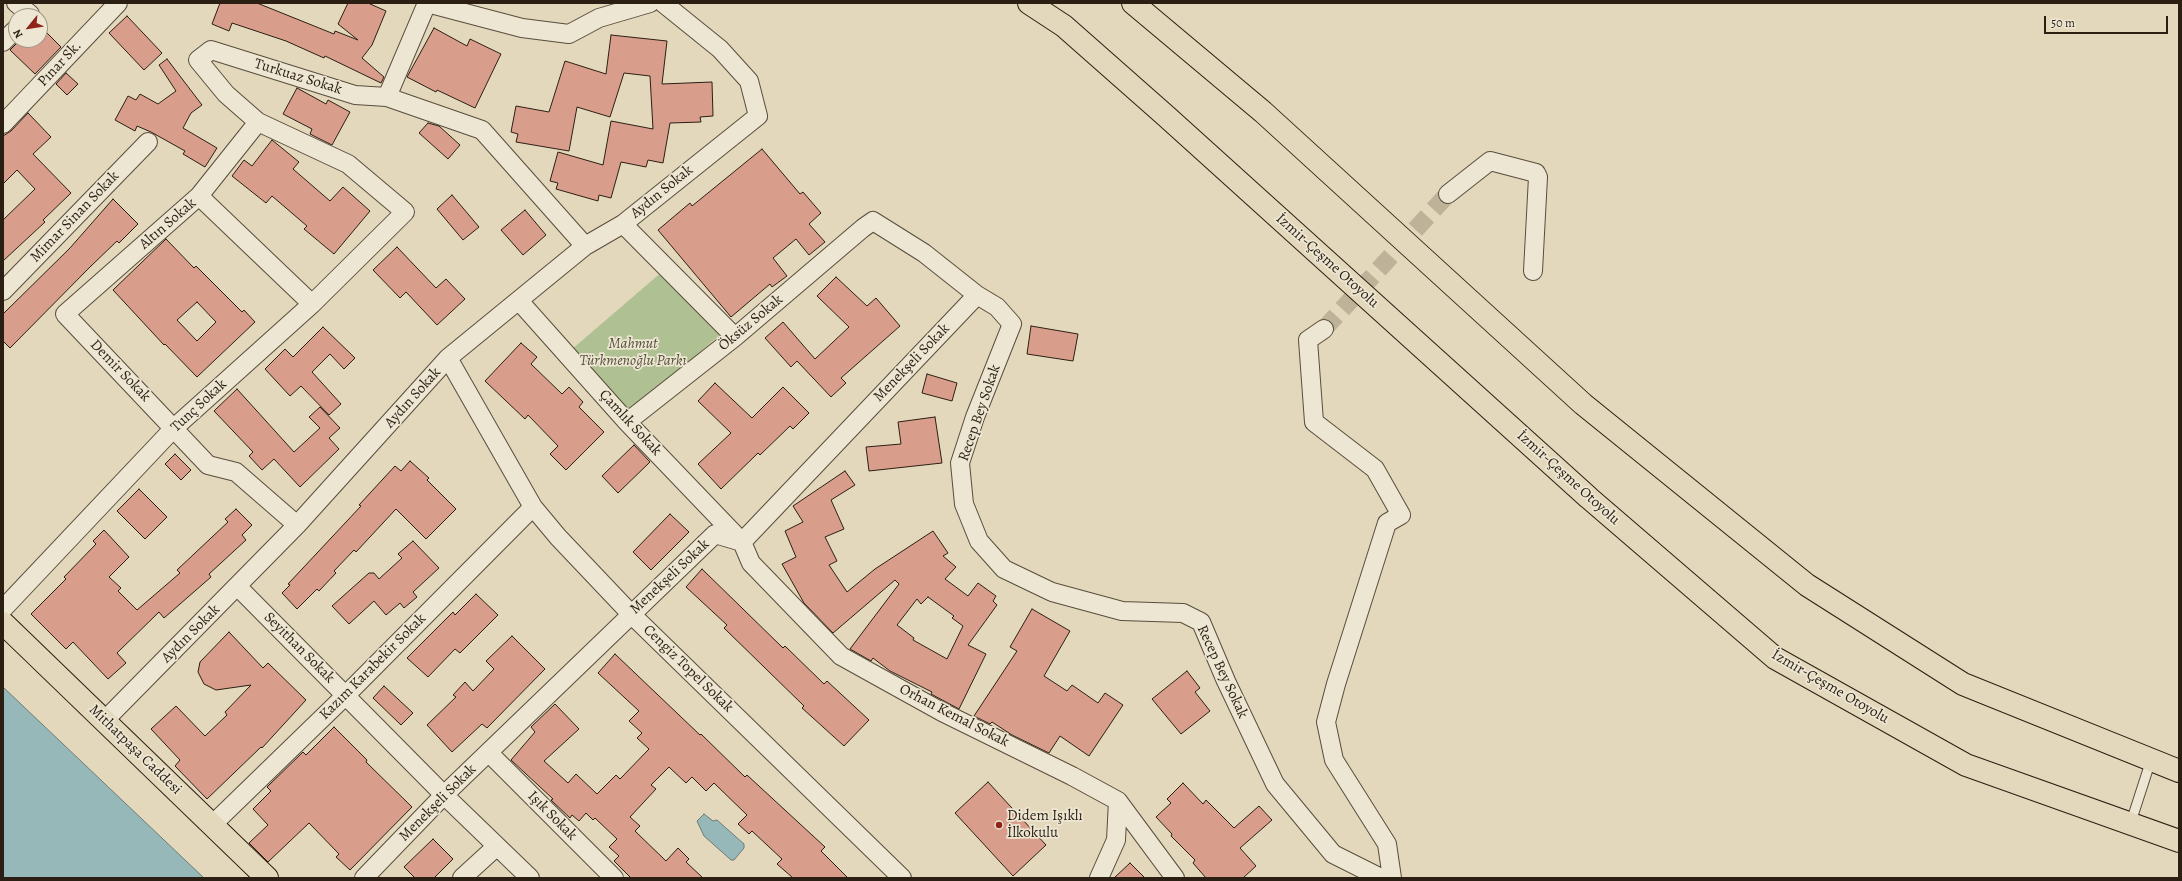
<!DOCTYPE html>
<html>
<head>
<meta charset="utf-8">
<style>
  body { margin:0 }
  #map { position:relative; width:2182px; height:881px; overflow:hidden; background:#e3d8bb; font-family:Alegreya,serif }
  canvas { display:block }
  .frame { position:absolute; inset:0; border:4px solid #2b1f13; pointer-events:none }
  .north { position:absolute; left:8px; top:8px; width:40px; height:40px; box-sizing:border-box; background:#ede6d3; border:1px solid #9f9686; border-radius:50%; rotate:240deg; font-size:11px; font-weight:700; line-height:16px; text-align:center; color:#2b1f13 }
  .north::after { content:''; display:block; margin:auto; width:14px; height:18px; background:#8f2418; clip-path:polygon(50% 0,100% 100%,50% 72%,0 100%) }
  .scale { position:absolute; left:2044px; top:16px; width:124px; height:18px; box-sizing:border-box; border:2px solid #2b1f13; border-top:0; padding-left:5px; font-size:12px; line-height:14px; white-space:nowrap; color:#2b1f13; -webkit-text-stroke:3px #ede6d3; paint-order:stroke }
</style>
</head>
<body>
<div id="map">
<canvas width="2182" height="881"></canvas>
<div class="frame"></div>
<div class="north">N</div>
<div class="scale">50 m</div>
</div>
<script>
const ctx = document.querySelector('canvas').getContext('2d');
ctx.lineJoin = 'round';
function fill(path, color) { ctx.fillStyle = color; ctx.fill(path, 'evenodd'); }
const shape = rows => new Path2D(rows.map(r => 'M' + r).join(''));
function stroke(path, color, width, dash) { ctx.strokeStyle = color; ctx.lineWidth = width; ctx.lineCap = dash ? 'butt' : 'round'; ctx.setLineDash(dash || []); ctx.stroke(path); }
function label(font, color, halo, rows, align = 'center') {
  ctx.font = font + ' Alegreya,serif'; ctx.lineWidth = 3.5; ctx.setLineDash([]); ctx.textBaseline = 'middle'; ctx.strokeStyle = halo; ctx.fillStyle = color; for (const [text, x, y, turn = 0] of rows) {
    ctx.save(); ctx.translate(x, y); ctx.rotate((+turn || 0) * Math.PI / 180); ctx.textAlign = isNaN(turn) ? turn : align; if (halo) ctx.strokeText(text, 0, 0); ctx.fillText(text, 0, 0); ctx.restore();
  }
}
fill(shape([
  [663,271,723,332,631,412,571,350]
]), '#afc093');
const water = shape([
  [3,687,204,878,3,878,3,687],
  [704,814,713,821,717,820,744,844,744,848,734,860,731,860,704,836,697,821,704,814]
]);
fill(water, '#97b8b8');
stroke(water, '#6c7b76', 1);
const building = shape([
  [220,3,257,3,334,34,335,31,358,40,338,24,348,3,368,3,386,11,372,45,362,58,384,77,381,83,325,56,324,58,286,41,232,23,229,31,212,24,220,3],
  [127,16,162,53,144,70,109,33,127,16],
  [40,26,61,47,35,74,10,50,20,40,40,40,40,26],
  [434,28,467,46,470,39,501,54,475,108,437,90,436,92,407,77,434,28],
  [611,35,667,41,662,84,712,82,713,116,700,117,701,122,670,123,663,163,648,160,646,167,621,162,611,198,599,195,598,201,556,189,558,183,550,181,558,152,603,165,611,121,653,129,650,76,624,73,610,117,577,107,569,151,516,142,518,134,511,132,516,106,549,112,565,61,606,74,611,35],
  [167,59,202,105,191,113,183,128,217,148,205,167,183,154,185,151,151,132,137,126,135,131,115,120,128,96,136,100,140,94,158,104,176,91,159,65,167,59],
  [66,73,78,84,67,95,56,84,66,73],
  [297,88,326,104,328,100,350,112,332,145,310,134,312,129,283,114,297,88],
  [28,113,51,137,33,154,71,193,43,220,45,222,3,261,3,220,35,189,17,170,3,184,3,136,11,131,28,113],
  [428,123,439,126,460,145,448,159,419,133,428,123],
  [272,140,299,162,293,169,330,201,343,187,370,211,334,254,304,229,307,226,272,196,266,203,232,176,244,160,252,166,272,140],
  [762,149,800,194,803,192,821,213,809,224,825,242,809,255,796,239,773,258,787,276,772,287,770,284,731,317,658,230,690,203,692,206,762,149],
  [452,195,479,227,463,240,437,209,452,195],
  [113,199,138,224,119,243,117,241,90,267,10,348,3,341,3,314,70,248,113,199],
  [525,210,546,235,523,255,501,230,525,210],
  [166,239,194,268,196,266,242,312,244,310,255,322,197,377,165,344,164,345,113,290,166,239],
  [197,302,216,322,197,341,177,320,197,302],
  [397,247,436,288,446,279,465,299,437,325,406,292,400,298,373,270,397,247],
  [836,277,867,306,876,298,900,326,841,378,846,383,831,397,797,361,791,367,765,338,783,322,815,359,849,327,817,296,836,277],
  [1031,326,1078,334,1073,361,1027,354,1031,326],
  [323,327,355,358,344,369,330,354,312,372,341,404,329,415,301,386,290,396,265,369,285,349,293,357,323,327],
  [521,343,537,357,531,364,562,394,569,387,583,402,579,407,604,432,566,470,550,454,558,446,528,415,525,419,485,381,521,343],
  [927,374,957,383,952,401,922,393,927,374],
  [715,383,752,418,783,387,809,413,793,429,790,426,760,455,758,453,721,489,698,464,731,433,698,401,715,383],
  [237,389,294,452,320,428,309,417,320,407,340,428,329,438,339,449,300,487,274,459,262,470,249,456,253,452,214,411,237,389],
  [935,417,942,463,869,471,866,447,901,444,898,422,935,417],
  [634,445,650,462,618,493,602,476,634,445],
  [175,454,191,470,181,480,165,464,175,454],
  [410,461,429,478,427,480,456,509,426,539,396,509,356,552,354,550,334,571,336,573,319,591,317,589,297,609,282,593,290,585,288,584,361,506,359,505,395,466,401,471,410,461],
  [845,471,855,485,831,500,844,529,825,537,837,561,829,565,847,592,875,569,933,531,948,553,943,556,956,567,945,579,968,596,978,583,996,596,993,601,997,605,968,645,986,654,959,709,931,694,932,692,890,671,873,658,871,661,850,649,899,584,895,580,833,633,804,603,782,564,796,557,785,531,803,522,793,506,845,471],
  [928,597,954,616,952,618,963,626,947,659,913,640,914,638,897,625,917,599,921,604,928,597],
  [139,489,167,517,145,539,117,511,139,489],
  [236,509,252,525,242,535,246,540,209,574,211,577,164,618,159,612,117,653,126,663,108,679,73,642,66,649,31,614,66,579,64,577,96,544,93,541,104,530,129,557,109,577,121,588,118,591,137,610,180,573,177,570,228,522,225,519,236,509],
  [670,514,689,532,651,570,633,552,670,514],
  [413,541,439,568,413,592,417,597,404,608,400,603,386,615,374,601,349,624,332,606,369,573,374,573,379,579,402,558,398,554,413,541],
  [702,569,783,648,785,646,824,684,827,681,869,720,844,746,802,708,804,706,724,628,727,625,686,587,702,569],
  [476,594,498,615,460,653,455,649,428,677,407,658,453,612,455,615,476,594],
  [1032,609,1070,631,1044,676,1067,691,1072,685,1098,703,1105,693,1123,705,1089,756,1060,736,1049,753,1012,735,992,722,990,724,974,716,1017,651,1010,647,1032,609],
  [229,632,263,668,268,663,306,700,262,748,261,747,207,799,175,766,180,760,151,729,176,706,205,736,227,715,225,712,251,685,216,690,204,684,198,672,200,662,229,632],
  [512,636,545,669,487,728,482,724,452,752,427,725,456,697,453,695,465,682,473,691,494,669,486,661,512,636],
  [615,654,700,735,701,734,745,777,747,775,825,847,821,851,848,878,793,878,777,864,782,859,752,831,749,834,738,824,747,815,714,783,706,791,692,777,686,783,669,767,651,785,656,789,630,817,640,826,635,831,666,861,678,848,689,859,686,862,703,878,631,878,614,861,619,856,609,847,617,839,595,818,593,820,586,813,579,821,572,815,570,818,551,800,553,799,511,760,535,732,531,727,555,704,579,729,544,761,568,783,576,774,597,794,616,775,620,779,649,749,637,738,642,733,629,721,639,711,598,673,615,654],
  [1187,671,1200,688,1195,692,1210,711,1181,734,1152,699,1187,671],
  [384,686,413,713,401,725,373,698,384,686],
  [334,727,367,760,366,762,412,807,350,870,336,857,339,854,309,823,268,862,249,843,268,825,253,809,271,791,267,787,303,752,306,755,334,727],
  [988,782,1046,845,1013,876,955,813,988,782],
  [1183,783,1203,804,1206,800,1234,828,1259,806,1272,820,1240,848,1256,866,1243,878,1206,878,1193,863,1195,860,1171,836,1172,834,1156,817,1171,803,1167,799,1183,783],
  [433,839,453,859,434,878,415,878,404,867,433,839],
  [1130,863,1145,878,1114,878,1130,863]
]);
fill(building, '#d99d8c');
stroke(building, '#2b1f13', 1);
stroke(shape([
  [1324,329,1448,194]
]), '#beb399', 18, [18, 9]);
const service = shape([
  [2130,825,2151,760]
]);
const minor = shape([
  [16,3,30,14,28,16],
  [427,3,522,28,569,34,599,18,650,3],
  [3,42,16,29],
  [387,97,482,130,585,246],
  [258,122,199,196,65,314,208,465,236,472,297,525],
  [3,124,118,3],
  [1448,194,1490,161,1536,173,1538,177,1533,271],
  [199,196,312,304],
  [623,224,735,337],
  [3,291,148,142],
  [520,302,627,422,742,542,751,563,841,656,942,712,1072,776,1118,801,1175,878],
  [1324,329,1308,340,1314,422,1375,469,1401,515,1387,523,1336,684,1326,722,1334,760,1387,844,1392,878],
  [448,358,533,507,558,537,631,614,902,878],
  [627,422,735,337,863,228,873,221,924,253,977,295,997,307,1012,324,975,417,960,463,964,504,979,541,1004,569,1052,592,1122,611,1183,613,1201,622,1226,681,1275,784,1333,854,1381,878],
  [238,587,444,795,530,878],
  [3,609,174,428,312,304,405,212,348,164,258,122,226,94,198,60,211,50,355,95,387,97,427,3],
  [105,720,297,525,448,358,585,246,623,224,758,116,749,81,720,49,663,3],
  [489,753,614,878],
  [212,825,345,696,533,507],
  [364,878,444,795,715,534,742,542,977,295],
  [462,878,497,846],
  [1099,878,1116,840,1118,801]
]);
const primary = shape([
  [3,623,267,878]
]);
const motorway = shape([
  [1029,3,1064,26,1166,116,1589,498,1775,658,1966,765,2179,841],
  [1133,3,1263,112,1583,404,1807,585,1963,684,2179,771]
]);
stroke(service, '#594d3d', 11);
stroke(minor, '#594d3d', 20);
stroke(primary, '#2b1f13', 24);
stroke(motorway, '#2b1f13', 24);
stroke(service, '#ede6d3', 9);
stroke(minor, '#ede6d3', 18);
stroke(primary, '#e3d8bb', 22);
stroke(motorway, '#e3d8bb', 22);
for (const [x, y, r, color] of [
  [999,825,4,"#8f2418"]
]) { const dot = new Path2D(); dot.arc(x, y, r, 0, 2 * Math.PI); ctx.fillStyle = color; ctx.fill(dot); stroke(dot, '#ede6d3', 1.5); }
label('15px', '#2b1f13', '#ede6d3', [
  ["Pınar Sk.",60,64,-47],
  ["Turkuaz Sokak",298,77,17],
  ["Aydın Sokak",662,192,-39],
  ["Mimar Sinan Sokak",75,217,-46],
  ["Altın Sokak",168,224,-41],
  ["İzmir-Çeşme Otoyolu",1327,261,42],
  ["Öksüz Sokak",751,323,-40],
  ["Menekşeli Sokak",912,363,-46],
  ["Demir Sokak",120,371,46],
  ["Aydın Sokak",413,398,-48],
  ["Tunç Sokak",199,406,-43],
  ["Recep Bey Sokak",980,413,-71],
  ["Çamlık Sokak",630,423,47],
  ["İzmir-Çeşme Otoyolu",1568,478,42],
  ["Menekşeli Sokak",670,577,-43],
  ["Aydın Sokak",191,634,-45],
  ["Seyithan Sokak",299,648,45],
  ["Kazım Karabekir Sokak",373,667,-45],
  ["Cengiz Topel Sokak",688,669,44],
  ["Recep Bey Sokak",1222,672,65],
  ["İzmir-Çeşme Otoyolu",1830,687,30],
  ["Orhan Kemal Sokak",954,716,27],
  ["Mithatpaşa Caddesi",135,750,44],
  ["Menekşeli Sokak",438,803,-45],
  ["Işık Sokak",552,816,45]
]);
label('italic 15px', '#534f39', '#ede6d3', [
  ["Mahmut",633,344],
  ["Türkmenoğlu Parkı",633,361]
]);
label('15px', '#2b1f13', '#ede6d3', [
  ["Didem Işıklı",1007,816],
  ["İlkokulu",1007,833]
], 'left');
</script>
</body>
</html>
